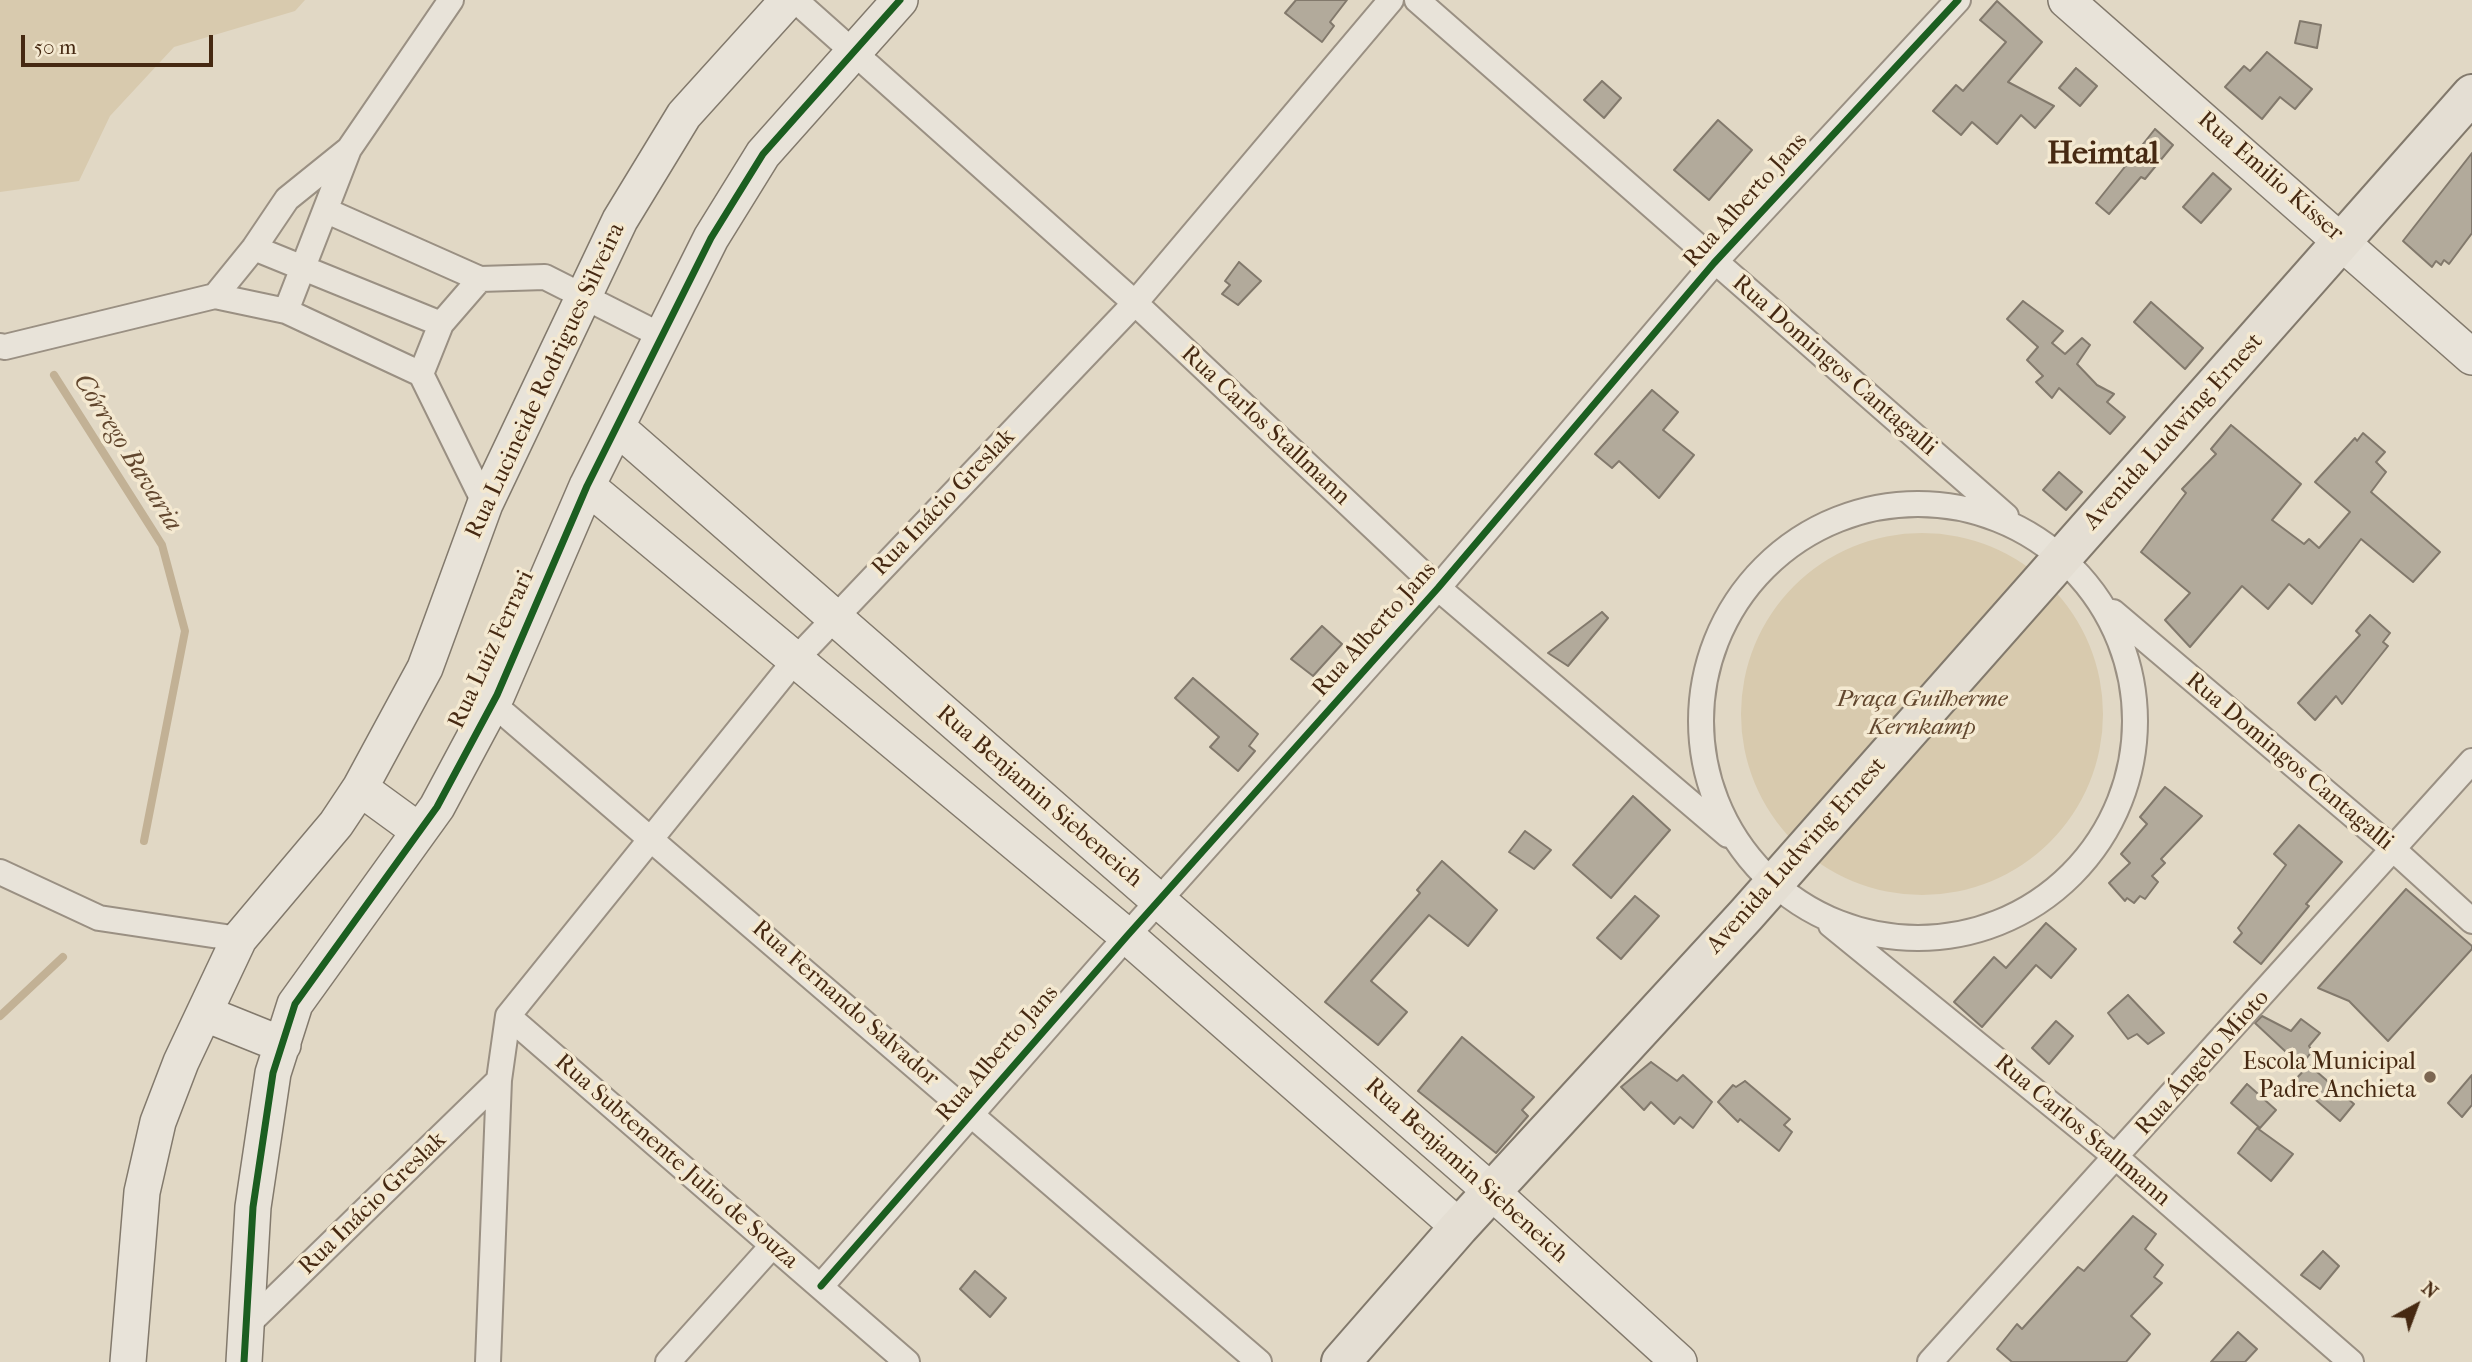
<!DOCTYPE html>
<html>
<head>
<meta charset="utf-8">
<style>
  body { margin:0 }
  #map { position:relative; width:2472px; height:1362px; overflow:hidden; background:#e1d8c5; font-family:"IM FELL French Canon",serif }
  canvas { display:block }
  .north { position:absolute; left:2381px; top:1271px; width:70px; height:70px; -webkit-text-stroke:5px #f4e9d1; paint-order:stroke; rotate:41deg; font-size:19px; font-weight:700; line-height:28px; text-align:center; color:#462912 }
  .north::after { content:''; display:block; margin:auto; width:24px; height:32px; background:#462912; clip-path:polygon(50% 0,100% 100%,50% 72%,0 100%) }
  .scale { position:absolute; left:21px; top:35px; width:192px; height:32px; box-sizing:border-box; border:4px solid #462912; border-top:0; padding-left:9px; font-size:21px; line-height:24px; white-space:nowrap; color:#462912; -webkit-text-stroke:5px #f4e9d1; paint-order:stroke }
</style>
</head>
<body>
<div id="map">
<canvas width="2472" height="1362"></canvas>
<div class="north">N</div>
<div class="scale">50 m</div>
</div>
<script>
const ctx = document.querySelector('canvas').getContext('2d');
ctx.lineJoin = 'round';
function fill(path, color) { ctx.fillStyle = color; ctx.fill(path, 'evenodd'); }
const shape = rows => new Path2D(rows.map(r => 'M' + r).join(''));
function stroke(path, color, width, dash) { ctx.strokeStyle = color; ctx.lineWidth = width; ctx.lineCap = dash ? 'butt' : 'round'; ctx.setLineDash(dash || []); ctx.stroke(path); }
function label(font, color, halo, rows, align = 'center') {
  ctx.font = font + ' "IM FELL French Canon",serif'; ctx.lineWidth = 7; ctx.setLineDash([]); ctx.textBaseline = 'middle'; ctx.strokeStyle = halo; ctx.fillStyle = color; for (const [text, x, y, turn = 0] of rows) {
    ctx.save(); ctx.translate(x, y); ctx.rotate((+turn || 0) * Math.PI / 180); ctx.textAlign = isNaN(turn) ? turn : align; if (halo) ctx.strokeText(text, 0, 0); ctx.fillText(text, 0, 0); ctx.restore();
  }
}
fill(shape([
  [0,0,305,0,295,11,174,47,110,116,79,181,0,192],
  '1741 714a181 181 0 1 1 362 0a181 181 0 1 1-362 0Z'
]), '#d8caae');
stroke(shape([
  [54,375,162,545,185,631,144,841],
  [0,1016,63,957]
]), '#c2b195', 8);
const building = shape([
  [1296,0,1347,0,1330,22,1334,26,1322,42,1285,13,1296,0],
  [1997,1,2042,42,2008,82,2054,106,2035,128,2021,115,1997,144,1972,122,1961,135,1933,111,1956,85,1963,91,2006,42,1980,20,1997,1],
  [2300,21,2321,25,2317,48,2295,43,2300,21],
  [2267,52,2312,89,2295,109,2280,97,2262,119,2225,87,2244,66,2250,71,2267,52],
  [2076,68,2097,86,2080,106,2059,88,2076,68],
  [1602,81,1621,98,1604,118,1584,100,1602,81],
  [1718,120,1752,150,1709,200,1674,170,1718,120],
  [2155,129,2173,145,2145,179,2141,177,2109,214,2096,203,2155,129],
  [2472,153,2472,233,2449,264,2444,260,2441,265,2436,261,2432,267,2403,241,2472,153],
  [2213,173,2231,189,2201,223,2183,207,2213,173],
  [1239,262,1261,281,1238,305,1222,294,1230,285,1225,281,1239,262],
  [2023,301,2063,331,2052,343,2065,354,2082,338,2090,345,2077,364,2097,385,2114,394,2107,402,2125,417,2110,434,2059,388,2052,398,2036,382,2043,376,2027,360,2038,347,2007,319,2023,301],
  [2151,302,2203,348,2185,369,2134,322,2151,302],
  [1652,390,1678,412,1663,430,1694,455,1659,498,1619,461,1612,468,1595,454,1652,390],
  [2231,425,2301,484,2272,520,2304,544,2309,539,2319,548,2350,512,2315,482,2355,438,2357,441,2363,433,2385,452,2376,462,2386,472,2371,492,2440,552,2413,582,2361,539,2312,604,2289,584,2268,609,2242,586,2190,647,2165,620,2190,593,2141,552,2186,493,2182,489,2216,454,2211,449,2231,425],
  [2059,472,2082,492,2066,510,2043,490,2059,472],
  [1602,612,1608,618,1568,666,1548,653,1602,612],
  [2370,615,2390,633,2383,642,2388,646,2342,704,2336,696,2315,720,2298,703,2360,635,2356,631,2370,615],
  [1322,626,1342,644,1313,676,1291,659,1322,626],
  [1193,678,1258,734,1249,746,1255,751,1238,771,1210,747,1219,737,1175,698,1193,678],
  [2165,787,2202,816,2161,859,2165,863,2152,876,2158,882,2145,899,2140,896,2134,903,2127,898,2125,901,2109,883,2130,863,2121,854,2147,824,2140,817,2165,787],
  [1633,796,1670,830,1611,898,1573,865,1633,796],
  [2299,825,2342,862,2306,904,2309,906,2261,964,2234,942,2242,933,2238,928,2286,865,2274,854,2299,825],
  [1525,831,1551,850,1534,869,1509,852,1525,831],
  [1442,861,1497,910,1468,946,1429,915,1371,981,1407,1012,1378,1045,1325,1002,1420,893,1417,890,1442,861],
  [2406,889,2472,946,2472,949,2388,1041,2349,1001,2318,988,2406,889],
  [1635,896,1659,916,1621,959,1597,938,1635,896],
  [2046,923,2076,949,2051,978,2036,965,1982,1027,1954,1002,1994,957,2006,968,2046,923],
  [2128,995,2164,1033,2148,1044,2137,1034,2128,1039,2108,1013,2128,995],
  [2262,1016,2291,1031,2301,1019,2320,1033,2309,1046,2312,1051,2301,1066,2255,1023,2262,1016],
  [2056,1021,2073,1036,2049,1064,2032,1048,2056,1021],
  [1462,1037,1534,1097,1522,1110,1528,1116,1496,1153,1418,1091,1462,1037],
  [1651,1062,1677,1081,1683,1075,1712,1102,1693,1128,1680,1117,1674,1124,1651,1102,1644,1110,1621,1087,1651,1062],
  [2309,1065,2354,1104,2340,1121,2294,1081,2309,1065],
  [2472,1075,2472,1105,2462,1117,2448,1103,2472,1075],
  [1745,1081,1790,1119,1784,1125,1792,1132,1779,1151,1740,1119,1738,1122,1718,1102,1733,1085,1736,1087,1745,1081],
  [2247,1084,2276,1110,2260,1128,2231,1103,2247,1084],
  [2257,1128,2293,1154,2271,1181,2238,1153,2257,1128],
  [2133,1216,2156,1234,2145,1249,2163,1265,2154,1277,2162,1283,2131,1316,2150,1334,2126,1362,2012,1362,1997,1349,2017,1324,2022,1329,2078,1267,2084,1271,2133,1216],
  [2323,1251,2339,1266,2320,1289,2301,1275,2323,1251],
  [975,1271,1006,1298,990,1317,960,1289,975,1271],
  [2238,1332,2257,1349,2245,1362,2211,1362,2238,1332]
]);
fill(building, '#b2aa9b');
stroke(building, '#82796c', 2);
const street = shape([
  [795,0,1135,303,1438,588,1728,835],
  [1417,0,2006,516],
  [327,211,480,279,545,277,662,336],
  [254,248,441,324],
  [215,296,286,311,421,374,485,504],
  [286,311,349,149],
  [0,346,5,347,215,296,254,248,287,199,349,149,451,0],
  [421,374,441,324,480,279],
  '1701 721a217 217 0 1 1 434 0a217 217 0 1 1-434 0Z',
  [2113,612,2394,850,2472,921],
  [492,703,1259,1362],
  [0,872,99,918,239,939],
  [1831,925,2117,1158,2351,1362],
  [508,1016,796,659,1135,303,1391,0],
  [508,1016,907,1362],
  [821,1286,1127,936,1438,588,1714,263,1958,0],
  [245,1327,499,1080],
  [488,1362,499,1080,508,1016],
  [668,1362,772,1246],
  [1930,1362,2472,761]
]);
const secondary = shape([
  [2066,0,2472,357],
  [619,429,1492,1192,1679,1362],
  [587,486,1127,936,1459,1227],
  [360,788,419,831],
  [206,1014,283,1045],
  [128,1362,142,1192,158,1122,181,1062,239,939,336,824,360,788,425,668,485,504,620,220,684,115,788,0],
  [244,1362,253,1207,273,1073,295,1004,437,807,497,695,587,486,711,238,763,154,900,0]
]);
const highway = shape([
  [1341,1362,1459,1227,1746,915,2472,94]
]);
stroke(street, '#9a9083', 28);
stroke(secondary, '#82796c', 38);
stroke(highway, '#82796c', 42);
stroke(street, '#e8e3d9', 24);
stroke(secondary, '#e8e3d9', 35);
stroke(highway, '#e4ded3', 38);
stroke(shape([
  [821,1286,1127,936,1438,588,1714,263,1958,0],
  [244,1362,253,1207,273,1073,295,1004,437,807,497,695,587,486,711,238,763,154,900,0]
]), '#1b5e20', 7);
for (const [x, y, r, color] of [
  [2430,1077,7,"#7c6651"]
]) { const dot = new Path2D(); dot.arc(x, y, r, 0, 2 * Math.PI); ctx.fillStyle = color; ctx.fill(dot); stroke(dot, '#f4e9d1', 2.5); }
label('24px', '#462912', '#f4e9d1', [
  ["Rua Emilio Kisser",2270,177,41],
  ["Rua Alberto Jans",1746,201,-48],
  ["Rua Domingos Cantagalli",1834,366,41],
  ["Rua Lucineide Rodrigues Silveira",546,381,-65],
  ["Rua Carlos Stallmann",1265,426,43],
  ["Avenida Ludwing Ernest",2174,432,-48],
  ["Rua Inácio Greslak",944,503,-46],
  ["Rua Alberto Jans",1375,630,-48],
  ["Rua Luiz Ferrari",492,650,-65],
  ["Rua Domingos Cantagalli",2289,762,40],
  ["Rua Benjamin Siebeneich",1039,797,41],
  ["Avenida Ludwing Ernest",1797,856,-48],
  ["Rua Fernando Salvador",845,1004,41],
  ["Rua Alberto Jans",998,1054,-49],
  ["Rua Ángelo Mioto",2203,1063,-48],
  ["Rua Carlos Stallmann",2082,1131,40],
  ["Rua Subtenente Julio de Souza",676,1162,41],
  ["Rua Benjamin Siebeneich",1466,1171,42],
  ["Rua Inácio Greslak",373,1204,-44]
]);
label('italic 24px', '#62472e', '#f4e9d1', [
  ["Praça Guilherme",1922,700],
  ["Kernkamp",1922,728]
]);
label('24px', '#462912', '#f4e9d1', [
  ["Escola Municipal",2416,1063],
  ["Padre Anchieta",2416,1091]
], 'right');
label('italic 26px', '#62472e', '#f4e9d1', [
  ["Córrego Bavaria",127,453,58]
]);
label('bold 32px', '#462912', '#f4e9d1', [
  ["Heimtal",2103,155]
]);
</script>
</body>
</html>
